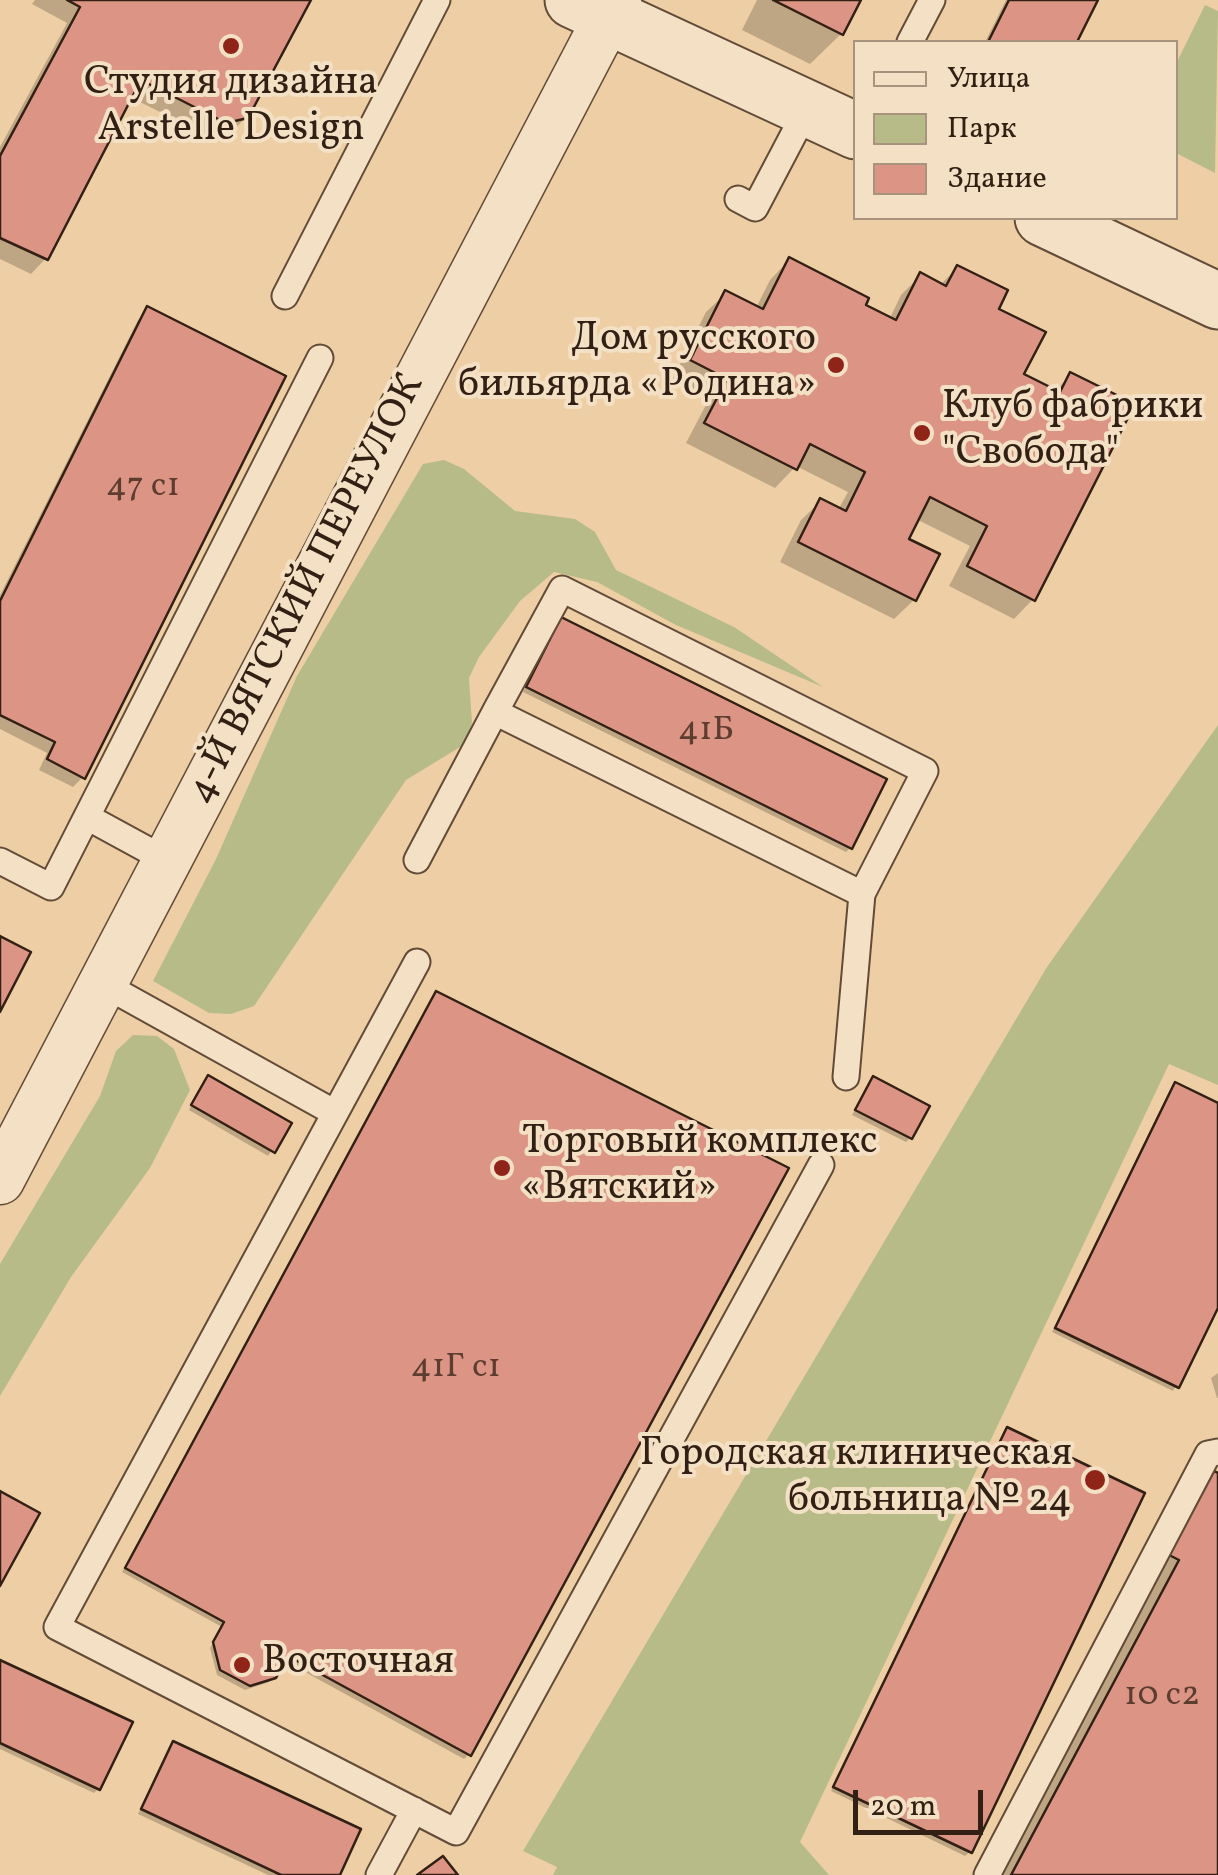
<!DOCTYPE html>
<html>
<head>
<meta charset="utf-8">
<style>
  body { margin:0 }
  #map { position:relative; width:1218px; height:1875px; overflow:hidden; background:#eecfa5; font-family:Vollkorn,serif }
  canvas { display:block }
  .legend { position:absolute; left:853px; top:40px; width:325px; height:180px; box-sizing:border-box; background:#f4e0c4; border:2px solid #a7937e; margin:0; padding:12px 18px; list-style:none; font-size:30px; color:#332014 }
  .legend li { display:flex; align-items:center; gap:20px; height:50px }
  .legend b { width:50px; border:2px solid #a7937e }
  .scale { position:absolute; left:853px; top:1790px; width:130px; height:45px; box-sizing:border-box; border:5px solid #332014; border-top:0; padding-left:12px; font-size:30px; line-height:35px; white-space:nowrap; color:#332014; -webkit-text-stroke:8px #f4e0c4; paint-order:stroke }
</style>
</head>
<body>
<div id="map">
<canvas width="1218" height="1875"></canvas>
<ul class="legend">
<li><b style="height:12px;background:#f4e0c4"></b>Улица</li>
<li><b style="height:28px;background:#b6bb88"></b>Парк</li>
<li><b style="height:28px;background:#dc9585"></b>Здание</li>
</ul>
<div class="scale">20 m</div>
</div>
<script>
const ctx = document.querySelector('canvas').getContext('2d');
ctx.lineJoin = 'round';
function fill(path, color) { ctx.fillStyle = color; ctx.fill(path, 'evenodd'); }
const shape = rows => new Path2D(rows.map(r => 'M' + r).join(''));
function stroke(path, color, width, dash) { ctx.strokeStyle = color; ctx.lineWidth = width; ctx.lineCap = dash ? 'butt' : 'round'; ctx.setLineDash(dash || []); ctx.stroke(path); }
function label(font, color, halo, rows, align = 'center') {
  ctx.font = font + ' Vollkorn,serif'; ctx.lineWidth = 8; ctx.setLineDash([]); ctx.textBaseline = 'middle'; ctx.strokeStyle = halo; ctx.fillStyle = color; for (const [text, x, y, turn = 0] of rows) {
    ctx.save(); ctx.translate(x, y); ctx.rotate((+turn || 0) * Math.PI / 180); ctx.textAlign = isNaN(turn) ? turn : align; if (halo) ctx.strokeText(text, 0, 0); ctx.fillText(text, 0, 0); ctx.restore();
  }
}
fill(shape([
  [1205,5,1218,11,1215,173,1176,153,1176,64],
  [444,460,464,469,515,511,575,519,595,532,616,570,734,627,823,687,676,625,597,582,554,572,520,601,479,657,469,678,472,723,465,744,406,780,254,1006,231,1014,209,1013,153,981,216,859,297,676,423,464],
  [1218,725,1218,1085,1169,1064,800,1842,829,1875,553,1875,557,1867,523,1851,1047,967],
  [133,1035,157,1036,174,1049,190,1090,150,1168,71,1277,0,1396,0,1264,100,1096,116,1051]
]), '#b6bb88');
fill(shape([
  [35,0,308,0,246,117,231,133,210,137,130,97,46,258,31,274,0,259,0,147,67,23,32,4],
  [757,0,858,0,841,34,810,64,742,30],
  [1006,0,1095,0,1074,42,985,42],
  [789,260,889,320,901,295,920,276,940,285,957,268,995,310,1021,376,1054,392,1071,375,1033,599,1014,619,949,586,970,546,916,519,905,540,914,600,894,619,780,562,801,520,821,501,838,510,848,492,796,466,775,488,686,443,709,399,672,380,706,312,726,293,756,308,770,280],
  [148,310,83,777,73,787,39,770,47,753,0,729,0,595,138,320],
  [562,620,883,780,850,848,846,852,523,692],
  [432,998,469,1754,464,1759,283,1660,269,1682,245,1690,217,1675,210,1648,222,1627,122,1572],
  [873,1079,910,1138,906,1142,852,1115],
  [204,1082,289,1124,268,1156,189,1110],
  [1175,1085,1218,1106,1218,1302,1173,1391,1052,1332],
  [1218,1373,1218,1398,1217,1398,1211,1378],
  [1007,1430,970,1852,965,1856,831,1791],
  [1214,1474,1218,1476,1218,1875,999,1875,1184,1505],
  [0,1662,98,1789,94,1793,0,1749],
  [174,1744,337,1875,268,1875,138,1814]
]), '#0003');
const building = shape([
  [67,0,311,0,248,118,226,123,141,80,48,260,0,238,0,156,80,7,67,0],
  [773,0,861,0,843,35,773,0],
  [1009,0,1098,0,1077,42,988,42,1009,0],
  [789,257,869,298,866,305,896,320,920,272,946,286,957,265,1008,290,999,309,1046,332,1024,374,1060,392,1070,372,1135,404,1035,601,967,566,987,526,930,497,909,539,940,554,916,601,798,542,820,498,846,511,865,472,810,444,797,470,704,423,727,379,690,360,725,290,763,309,789,257],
  [147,306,286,376,85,779,47,759,55,742,0,715,0,601,147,306],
  [561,617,887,779,852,849,526,687,561,617],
  [0,936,31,952,0,1012,0,936],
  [436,991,789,1168,471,1756,288,1656,276,1678,250,1686,220,1670,213,1642,224,1622,125,1568,436,991],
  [208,1075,292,1123,275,1153,191,1105,208,1075],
  [873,1076,930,1106,912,1139,855,1110,873,1076],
  [1175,1082,1218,1103,1218,1308,1179,1388,1055,1328,1175,1082],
  [1007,1427,1145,1493,972,1853,833,1787,1007,1427],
  [1214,1471,1218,1473,1218,1875,1011,1875,1179,1560,1169,1555,1214,1471],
  [0,1491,40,1513,0,1586,0,1491],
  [0,1660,133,1722,100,1790,0,1743,0,1660],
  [173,1741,361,1829,340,1875,281,1875,141,1809,173,1741],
  [443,1856,458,1875,417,1875,443,1856]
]);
fill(building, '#dc9585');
stroke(building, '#332014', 2.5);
const service = shape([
  [910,42,932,0],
  [738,199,755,208,807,109],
  [285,296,437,0],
  [495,712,562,589,925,771,862,894],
  [89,818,168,861],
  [417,860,495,712,862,894,846,1077],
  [0,861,51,887,320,358],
  [417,962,57,1627,456,1832,821,1165],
  [103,984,335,1113],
  [379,1875,414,1810],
  [987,1875,1208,1454,1218,1452]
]);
const minor = shape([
  [0,1180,617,0]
]);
const tertiary = shape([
  [573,0,856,131],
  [1043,218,1218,301]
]);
stroke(service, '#624c38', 29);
stroke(minor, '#624c38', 51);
stroke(tertiary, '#624c38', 59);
stroke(service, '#f4e0c4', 25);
stroke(minor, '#f4e0c4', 48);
stroke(tertiary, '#f4e0c4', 55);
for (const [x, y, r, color] of [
  [231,46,10,"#8f2418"],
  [836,365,10,"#8f2418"],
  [922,433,10,"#8f2418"],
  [502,1168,10,"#8f2418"],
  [1095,1480,12,"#8f2418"],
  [242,1665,10,"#8f2418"]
]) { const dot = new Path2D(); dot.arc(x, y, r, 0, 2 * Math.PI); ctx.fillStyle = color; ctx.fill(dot); stroke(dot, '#f4e0c4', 4); }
label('35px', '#5d3d30', null, [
  ["47 с1",143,489],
  ["41Б",706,733],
  ["41Г с1",456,1370],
  ["10 с2",1162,1698]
]);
label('40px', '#332014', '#f4e0c4', [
  ["Студия дизайна",231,86,"center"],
  ["Arstelle Design",231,132,"center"],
  ["Дом русского",816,342,"right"],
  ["бильярда «Родина»",816,388,"right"],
  ["Клуб фабрики",942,410],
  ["\"Свобода\"",942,456],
  ["Торговый комплекс",522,1145],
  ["«Вятский»",522,1191],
  ["Городская клиническая",1072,1457,"right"],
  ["больница № 24",1072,1503,"right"],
  ["Восточная",262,1665]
], 'left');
label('40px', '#332014', '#f4e0c4', [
  ["4-Й ВЯТСКИЙ ПЕРЕУЛОК",308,590,-63]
]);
</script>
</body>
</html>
